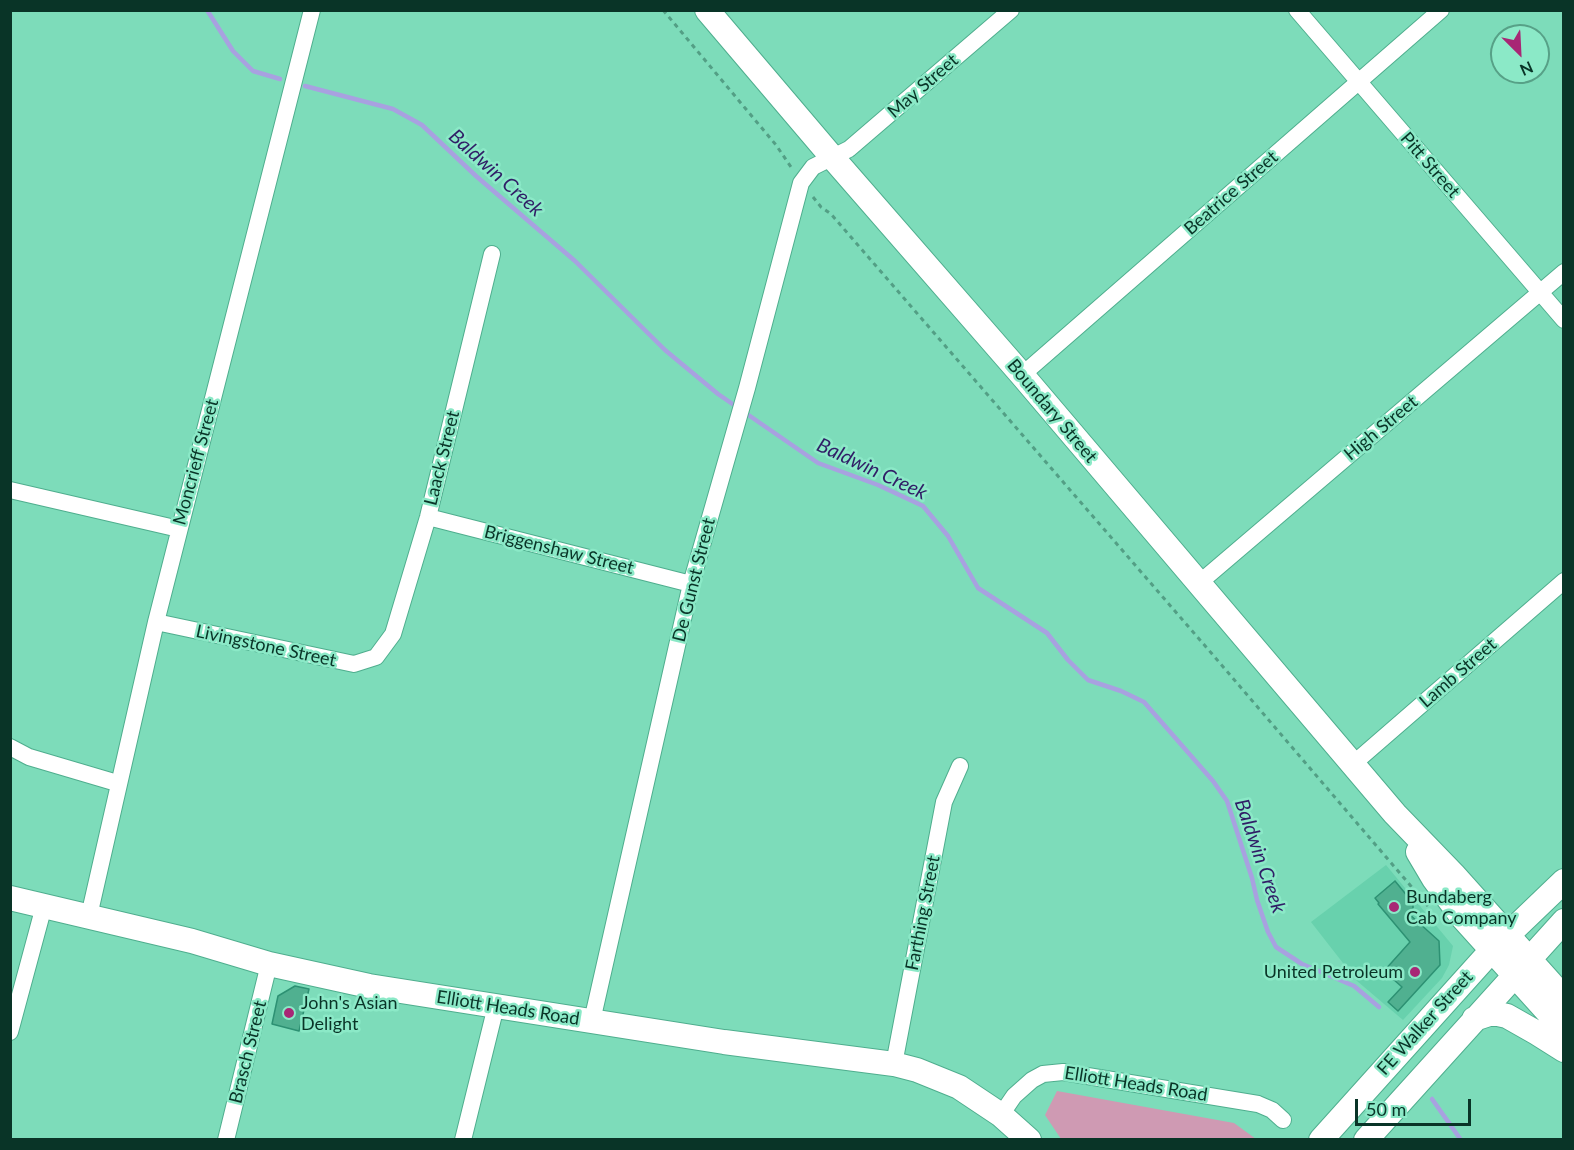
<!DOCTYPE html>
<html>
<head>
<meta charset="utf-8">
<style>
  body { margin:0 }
  #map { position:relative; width:1574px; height:1150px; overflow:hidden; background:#7ddcba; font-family:Lato,sans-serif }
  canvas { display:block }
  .frame { position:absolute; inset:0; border:12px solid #093427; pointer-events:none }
  .north { position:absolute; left:1490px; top:24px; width:60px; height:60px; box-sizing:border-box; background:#8be9c7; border:2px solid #57a187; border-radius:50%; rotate:156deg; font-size:16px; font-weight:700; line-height:24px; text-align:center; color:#093427 }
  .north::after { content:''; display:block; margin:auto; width:21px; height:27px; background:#a82775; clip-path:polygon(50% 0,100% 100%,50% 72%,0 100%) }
  .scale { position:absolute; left:1355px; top:1099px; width:116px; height:27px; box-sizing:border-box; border:3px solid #093427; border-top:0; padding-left:8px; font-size:18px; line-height:21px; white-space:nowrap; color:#093427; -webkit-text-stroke:4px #8be9c7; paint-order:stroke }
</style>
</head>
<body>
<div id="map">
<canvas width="1574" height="1150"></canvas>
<div class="frame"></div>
<div class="north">N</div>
<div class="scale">50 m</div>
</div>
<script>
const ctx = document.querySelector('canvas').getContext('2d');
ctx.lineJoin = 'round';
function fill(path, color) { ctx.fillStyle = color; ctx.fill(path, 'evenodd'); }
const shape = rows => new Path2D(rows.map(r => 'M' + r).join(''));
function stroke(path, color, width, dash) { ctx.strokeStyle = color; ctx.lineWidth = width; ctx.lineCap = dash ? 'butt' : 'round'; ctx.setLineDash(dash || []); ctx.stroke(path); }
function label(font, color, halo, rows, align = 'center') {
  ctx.font = font + ' Lato,sans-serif'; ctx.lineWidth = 5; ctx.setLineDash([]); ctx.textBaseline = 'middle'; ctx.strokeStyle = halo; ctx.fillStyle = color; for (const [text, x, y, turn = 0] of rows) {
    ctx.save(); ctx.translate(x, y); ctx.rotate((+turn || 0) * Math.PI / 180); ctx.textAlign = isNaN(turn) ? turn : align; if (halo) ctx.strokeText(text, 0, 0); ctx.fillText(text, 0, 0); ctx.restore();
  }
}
fill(shape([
  [1386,865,1453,946,1449,965,1442,978,1403,1020,1357,981,1311,922]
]), '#68d1ad');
fill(shape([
  [1057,1091,1234,1123,1256,1139,1061,1139,1045,1115]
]), '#cf9ab3');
stroke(shape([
  [207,10,233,51,253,71,280,79],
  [305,86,393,109,422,125,476,176,575,261,665,350,718,394,818,463,878,485,923,506,948,536,978,588,1047,633,1068,660,1088,680,1121,691,1144,702,1213,781,1227,801,1252,878,1257,900,1268,932,1276,947,1302,964,1354,986,1379,1007],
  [1432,1099,1461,1140]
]), '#a8a1e0', 4.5);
const building = shape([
  [1395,881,1413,903,1413,908,1408,913,1439,941,1440,965,1398,1011,1388,1002,1402,987,1384,971,1410,942,1378,904,1379,903,1375,898,1395,881],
  [295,986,309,989,299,1031,272,1024,278,996,295,986]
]);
fill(building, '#50b090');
stroke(building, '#2d9173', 1.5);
const street = shape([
  [1297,10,1564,320],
  [1022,375,1441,10],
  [10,490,179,529],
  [428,517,691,584],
  [1198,584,1564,272],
  [156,622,354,664,376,657,393,634,428,517,492,254],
  [10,747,29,757,117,783],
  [1353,764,1564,581],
  [89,916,156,622,312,10],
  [592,1021,691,584,747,388,801,183,813,167,849,149,1011,10],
  [10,1032,44,906],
  [894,1064,944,802,960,766],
  [1001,1115,1014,1096,1032,1080,1043,1074,1063,1072,1258,1104,1272,1110,1283,1120],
  [226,1140,269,964],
  [463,1140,496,1006]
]);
const secondary = shape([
  [707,10,832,157,1022,375,1395,814,1453,874,1564,998],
  [1418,852,1434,879,1462,917,1564,1030],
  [10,898,192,941,269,964,369,986,724,1042,894,1064,917,1070,959,1087,1001,1115,1029,1140],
  [1474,1019,1489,1014,1498,1014,1507,1016,1537,1033,1564,1050],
  [1321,1140,1491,951,1564,881],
  [1366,1140,1564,921]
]);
stroke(street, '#4fae8e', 18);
stroke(secondary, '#4fae8e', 26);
stroke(shape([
  [663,10,776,145,793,170],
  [813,197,821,207,831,214,1213,655,1428,906]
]), '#539f85', 3, [4.5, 4.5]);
stroke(street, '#fff', 16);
stroke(secondary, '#fff', 24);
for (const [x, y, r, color] of [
  [1394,907,6,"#a82775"],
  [1415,972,6,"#a82775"],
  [289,1013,6,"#a82775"]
]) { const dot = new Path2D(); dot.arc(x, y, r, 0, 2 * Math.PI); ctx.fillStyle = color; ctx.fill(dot); stroke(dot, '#8be9c7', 2); }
label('18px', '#093427', '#8be9c7', [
  ["May Street",923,86,-41],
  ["Pitt Street",1430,165,49],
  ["Beatrice Street",1231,193,-41],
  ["Boundary Street",1052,411,50],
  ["High Street",1381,428,-40],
  ["Laack Street",442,458,-76],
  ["Moncrieff Street",196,462,-75],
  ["Briggenshaw Street",559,550,14],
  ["De Gunst Street",694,580,-76],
  ["Livingstone Street",266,646,12],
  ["Lamb Street",1458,673,-41],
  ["Farthing Street",923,913,-79],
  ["Elliott Heads Road",508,1008,9],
  ["FE Walker Street",1425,1023,-48],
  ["Brasch Street",248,1052,-76],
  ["Elliott Heads Road",1136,1084,9]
]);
label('18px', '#093427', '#8be9c7', [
  ["Bundaberg",1406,897],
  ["Cab Company",1406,918],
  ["United Petroleum",1403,972,"right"],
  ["John's Asian",301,1003],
  ["Delight",301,1024]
], 'left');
label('italic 20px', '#301e66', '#8be9c7', [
  ["Baldwin Creek",496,173,42],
  ["Baldwin Creek",872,469,25],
  ["Baldwin Creek",1260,856,71]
]);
</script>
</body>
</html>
